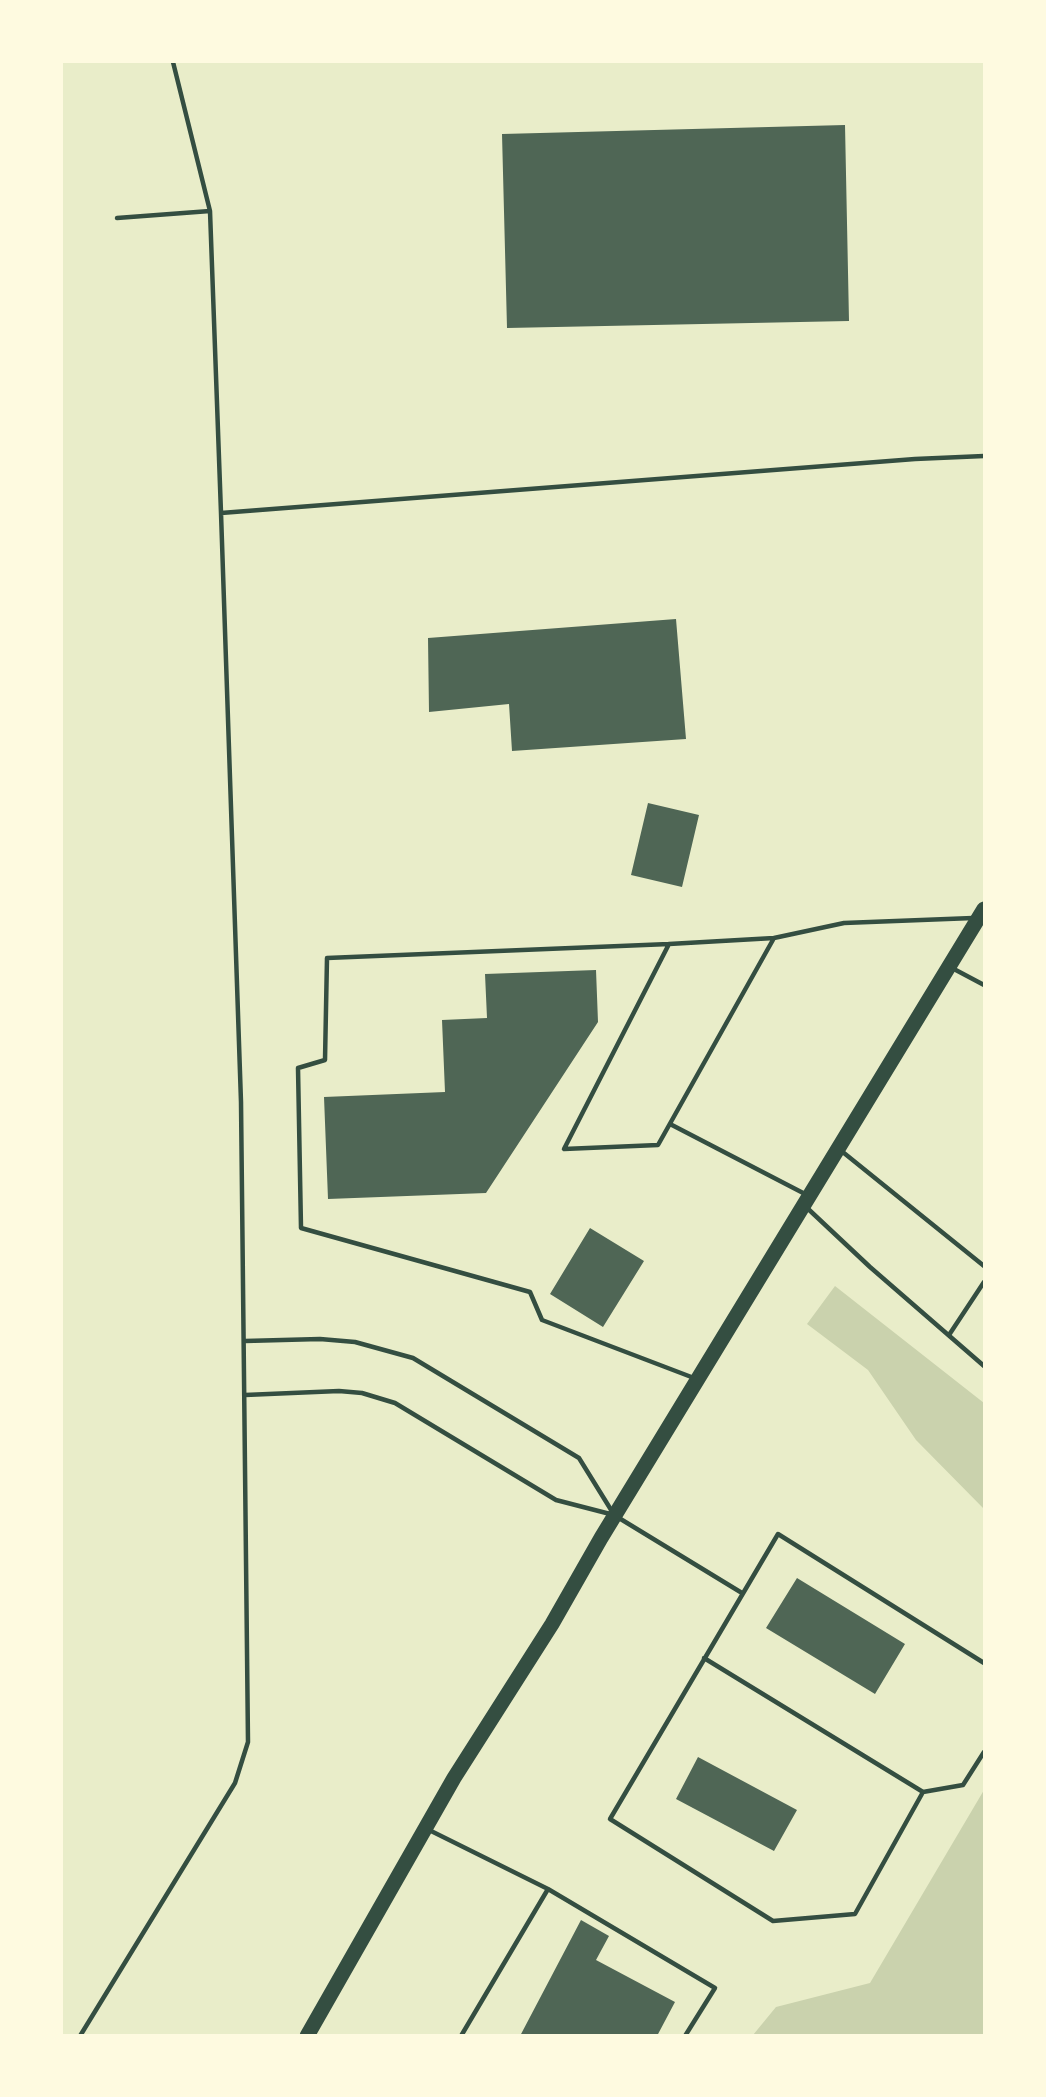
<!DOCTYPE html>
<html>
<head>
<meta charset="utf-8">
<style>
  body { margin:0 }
  #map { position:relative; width:1046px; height:2097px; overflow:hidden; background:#e9edc9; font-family:Lato,sans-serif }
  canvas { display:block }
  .frame { position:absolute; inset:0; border:63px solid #fefae0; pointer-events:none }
</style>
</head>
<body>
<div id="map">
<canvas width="1046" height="2097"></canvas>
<div class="frame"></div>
</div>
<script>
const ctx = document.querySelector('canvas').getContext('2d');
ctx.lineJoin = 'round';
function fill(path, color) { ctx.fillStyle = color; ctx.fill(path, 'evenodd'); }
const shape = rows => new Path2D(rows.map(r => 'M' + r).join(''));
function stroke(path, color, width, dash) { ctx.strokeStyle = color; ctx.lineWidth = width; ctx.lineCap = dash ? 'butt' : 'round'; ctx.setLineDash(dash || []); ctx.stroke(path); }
fill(shape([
  [835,1286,984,1403,984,1509,916,1440,868,1370,807,1324],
  [984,1790,984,2035,753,2035,776,2007,870,1983]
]), '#cad2ad');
fill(shape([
  [845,125,849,321,507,328,502,134],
  [676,619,686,739,512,751,509,704,429,712,428,638],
  [648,803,699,815,682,887,631,875],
  [596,970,598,1022,486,1193,328,1199,324,1097,445,1092,442,1020,487,1018,485,974],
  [590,1228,644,1261,603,1327,550,1294],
  [797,1578,905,1644,875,1694,766,1628],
  [698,1757,797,1810,774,1851,676,1799],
  [581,1920,609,1936,596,1960,675,2002,657,2036,520,2036]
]), '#4f6655');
stroke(shape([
  [173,62,210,211],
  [117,218,210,211,221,513],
  [774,938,669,944,564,1149,658,1145,774,938,844,923,973,918],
  [669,944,327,958,325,1060,298,1068,301,1228,530,1292,542,1320,694,1378],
  [952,968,984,985],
  [670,1124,807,1195],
  [839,1149,984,1266],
  [805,1206,870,1267,984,1366],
  [949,1335,984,1282],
  [245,1341,320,1339,355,1342,413,1358,579,1458,613,1513],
  [245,1395,339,1391,362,1393,395,1403,556,1500,614,1515,742,1593],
  [704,1658,923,1792,963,1785,984,1752],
  [923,1792,855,1914,773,1921,610,1819,778,1534,984,1663],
  [427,1829,548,1889,461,2036],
  [548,1889,715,1988,685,2036],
  [80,2036,235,1783,248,1742,241,1102,221,513,915,459,984,456]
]), '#344e41', 4.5);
stroke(shape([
  [307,2036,454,1778,552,1624,601,1538,984,909]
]), '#344e41', 15);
</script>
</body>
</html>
